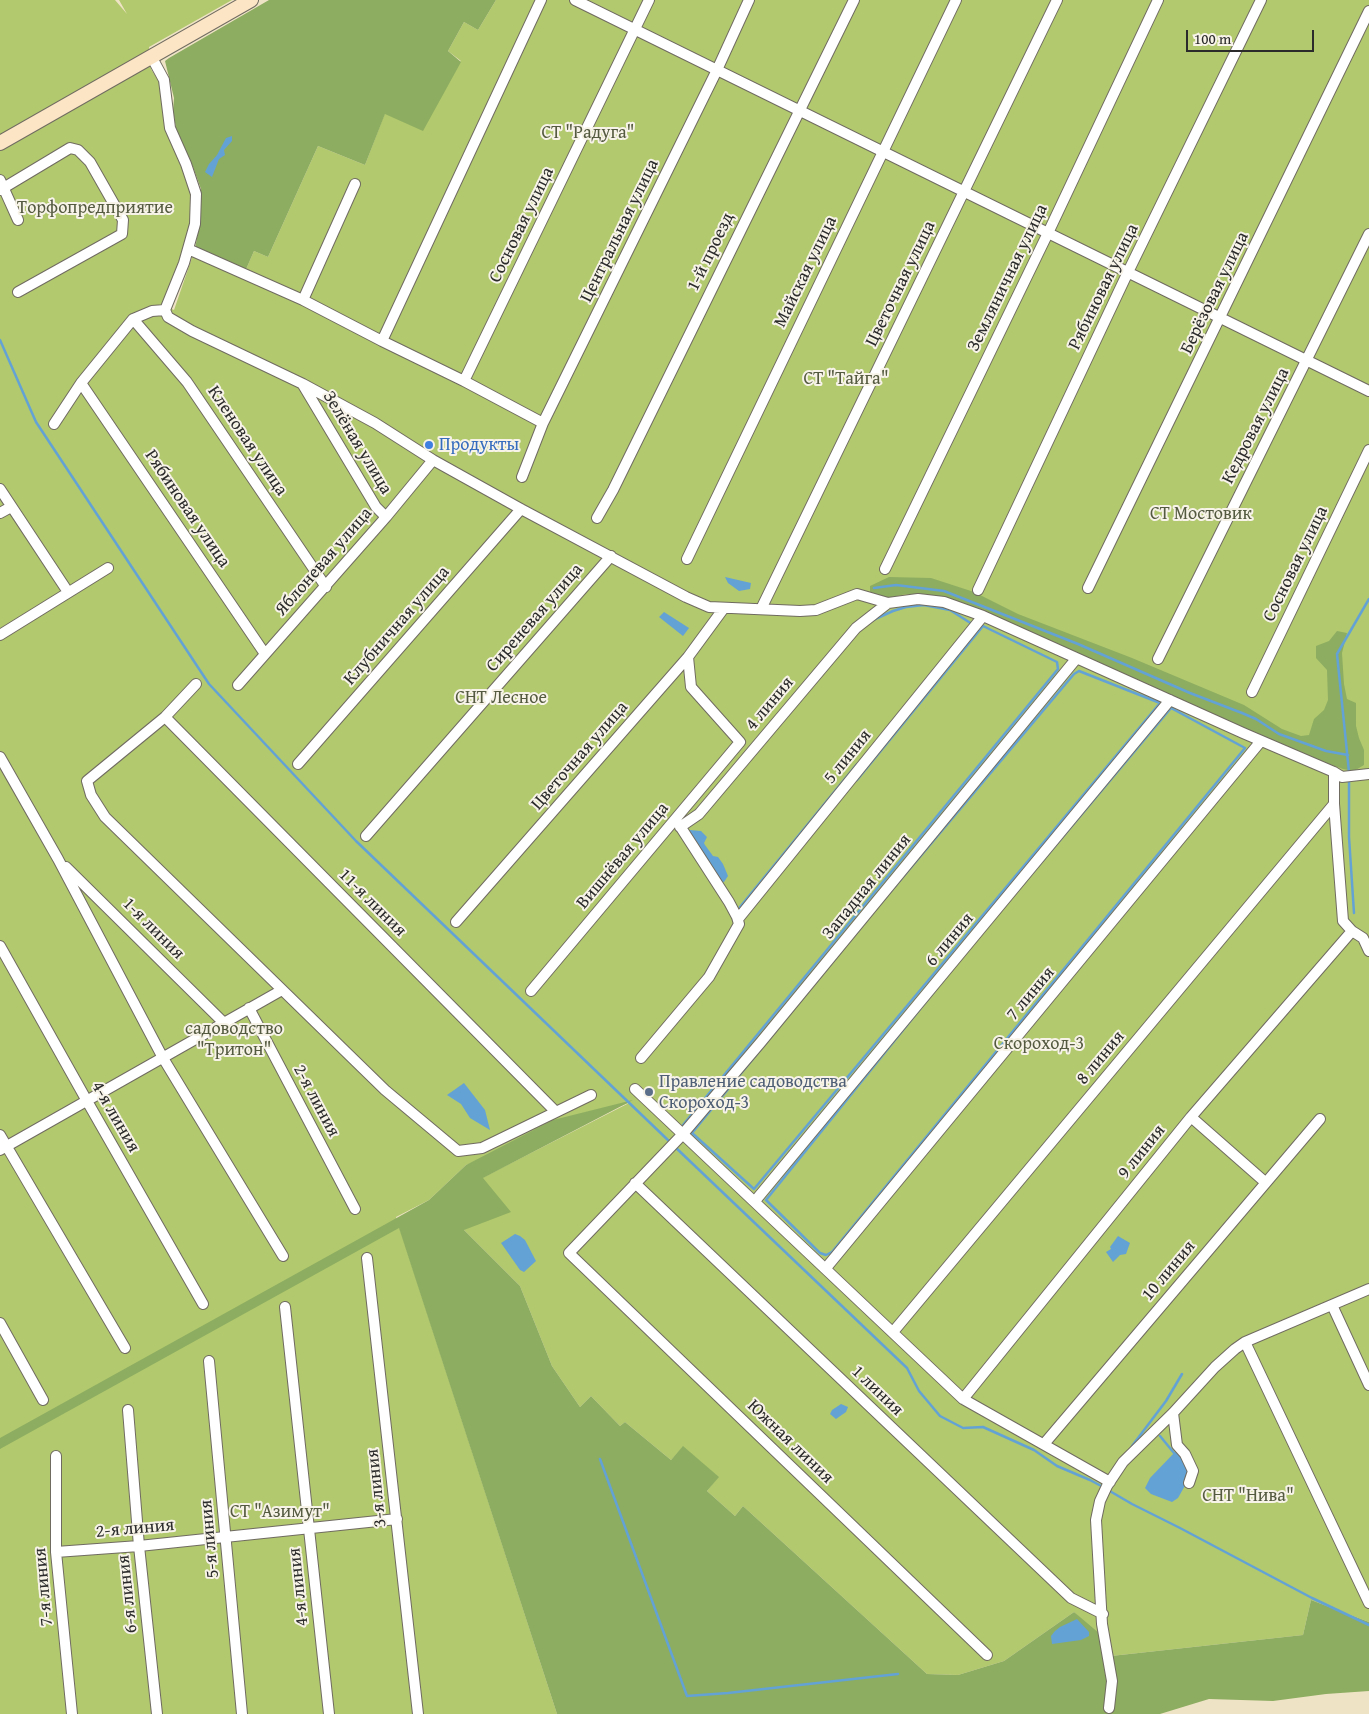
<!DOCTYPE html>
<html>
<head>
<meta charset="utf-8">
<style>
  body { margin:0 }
  #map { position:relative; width:1369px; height:1714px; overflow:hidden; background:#efe3c5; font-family:"Gentium Book Plus",serif }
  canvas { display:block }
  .scale { position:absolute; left:1186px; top:30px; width:128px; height:22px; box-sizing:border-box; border:2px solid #2b2b2b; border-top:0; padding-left:6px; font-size:15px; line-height:18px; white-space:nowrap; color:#2b2b2b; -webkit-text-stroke:4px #f7f3e8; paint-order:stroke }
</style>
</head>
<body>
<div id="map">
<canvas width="1369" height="1714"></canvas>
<div class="scale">100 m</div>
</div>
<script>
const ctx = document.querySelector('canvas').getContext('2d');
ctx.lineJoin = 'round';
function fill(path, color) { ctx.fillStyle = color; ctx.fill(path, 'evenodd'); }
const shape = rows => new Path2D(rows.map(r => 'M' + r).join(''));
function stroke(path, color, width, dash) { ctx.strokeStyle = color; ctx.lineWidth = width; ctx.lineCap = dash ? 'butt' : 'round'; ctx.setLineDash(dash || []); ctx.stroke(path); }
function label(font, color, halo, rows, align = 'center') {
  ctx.font = font + ' "Gentium Book Plus",serif'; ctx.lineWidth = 4; ctx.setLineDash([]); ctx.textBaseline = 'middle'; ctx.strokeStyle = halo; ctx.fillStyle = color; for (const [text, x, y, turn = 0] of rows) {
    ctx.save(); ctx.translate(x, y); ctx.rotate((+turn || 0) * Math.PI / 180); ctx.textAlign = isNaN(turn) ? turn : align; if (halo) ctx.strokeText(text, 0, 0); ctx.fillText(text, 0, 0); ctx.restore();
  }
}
fill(shape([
  [0,0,115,0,127,14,119,0,232,0,149,47,151,69,161,85,176,154,191,191,192,212,183,255,165,306,174,310,195,249,244,274,254,251,268,257,318,146,365,165,385,113,461,61,448,51,464,22,478,30,496,0,1369,0,1369,1622,1311,1600,1303,1635,1111,1656,1074,1612,1004,1661,958,1675,927,1674,743,1506,735,1516,707,1491,718,1477,683,1447,671,1460,625,1422,620,1426,591,1396,580,1407,552,1366,520,1286,464,1230,482,1178,631,1102,466,1165,429,1200,396,1217,557,1714,0,1714]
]), '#b2c96e');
fill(shape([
  [269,0,496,0,478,30,464,22,448,51,461,62,423,131,385,114,365,165,318,146,268,257,254,251,244,274,195,249,200,221,201,189,193,167,184,151,176,128,173,111,174,98,165,61,169,58],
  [889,577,931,578,974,592,1018,614,1132,658,1244,705,1282,729,1301,736,1309,735,1314,719,1324,710,1328,700,1327,670,1316,658,1316,646,1329,641,1337,631,1347,633,1342,653,1344,684,1347,699,1356,703,1356,726,1359,738,1364,750,1364,765,1354,771,1343,769,1302,754,957,601,938,597,906,594,887,598,870,593,870,586],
  [633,1100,483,1178,511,1212,464,1230,520,1286,552,1366,580,1407,591,1396,620,1426,625,1422,671,1460,683,1446,719,1477,707,1491,735,1516,743,1506,927,1674,958,1675,1004,1661,1074,1612,1106,1639,1111,1656,1303,1635,1311,1600,1369,1622,1369,1691,1326,1694,1273,1701,1209,1699,1160,1714,557,1714,399,1228,0,1449,0,1438,429,1200,466,1165,553,1120]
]), '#8dad61');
fill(shape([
  [232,136,232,141,224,150,225,155,219,159,212,177,205,172,209,164,217,155,226,138],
  [725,577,751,583,750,589,739,591,728,583],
  [664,612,689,628,683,636,659,617],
  [690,830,701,831,707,837,704,843,705,845,713,856,718,857,723,864,728,876,724,882,720,882,696,841,690,837,688,833],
  [464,1083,485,1110,490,1130,470,1118,461,1104,447,1095],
  [515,1234,520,1236,525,1240,536,1261,524,1272,520,1270,501,1243],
  [1118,1236,1130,1243,1126,1254,1120,1255,1113,1262,1106,1252,1111,1249,1110,1247],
  [841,1404,848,1407,846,1412,836,1419,830,1414,832,1410],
  [1175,1452,1184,1457,1190,1470,1187,1482,1178,1498,1172,1502,1151,1494,1145,1488,1150,1478],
  [1077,1619,1089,1632,1089,1636,1081,1640,1052,1644,1051,1636,1055,1631,1060,1627]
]), '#63a2d5');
stroke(shape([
  [0,340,36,422,209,684,356,841,670,1142],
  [874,588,896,585,944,591,1078,644,1190,693,1242,713,1256,719,1279,734,1326,751,1348,755],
  [873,620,893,611,906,607,924,605,950,610,972,624],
  [1079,671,1160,703,754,1189,692,1133,881,903,1074,674,1079,671],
  [1171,708,1245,748,832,1252,826,1255,820,1253,766,1200,966,952,1171,708],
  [1349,772,1337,654,1369,599],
  [1349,782,1349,837,1354,913],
  [740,907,857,764],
  [683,1125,1058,669,1057,662,983,626,857,780],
  [674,1146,907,1368,919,1391,940,1416,963,1428,983,1427,1034,1450,1057,1466,1090,1480,1103,1487],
  [1160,1436,1174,1453],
  [1132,1446,1166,1401,1182,1374],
  [600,1459,687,1696,728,1693,898,1674],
  [1108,1490,1132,1504,1180,1528,1312,1598,1369,1625]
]), '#63a2d5', 2.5);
const street = shape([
  [575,0,1369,391],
  [151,56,164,80,170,128,186,164,196,194,195,224,184,263,165,310,168,317,192,331,303,384,375,423,433,460,521,509,686,597,709,607,800,611,816,610,857,594,888,603,918,599,944,602,983,616,1243,733,1334,772,1342,777,1369,774],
  [0,180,18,220],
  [0,190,70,148,78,150,90,162,123,220,122,234,18,292],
  [188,249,303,300,382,341,464,381,543,423],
  [303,300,355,184],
  [133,319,187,382,326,587],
  [382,341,541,0],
  [464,381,649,0],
  [81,383,265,654],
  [303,385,376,507,386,517],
  [54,424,81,383,133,319,152,311,165,310],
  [522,477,543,423,717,70,749,0],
  [0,489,68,592],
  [0,513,11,507],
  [597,518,613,490,854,0],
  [687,559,956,0],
  [885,569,1048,233,1158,0],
  [1088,588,1369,11],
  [978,590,1128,272,1261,0],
  [761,609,1057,0],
  [0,635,108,568],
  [1158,659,1369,234],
  [196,684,165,717,87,781,91,795,105,817,385,1090,458,1151,482,1148,591,1095],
  [238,685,386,517,433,460],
  [1252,692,1369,450],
  [165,717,556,1112],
  [0,757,58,859,163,1058,283,1256],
  [298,764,521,509],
  [1334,772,1334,804,1343,921,1352,931,1363,938,1369,951],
  [680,827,699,814,856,628,888,603],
  [366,836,611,556],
  [66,867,224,1023],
  [738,919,983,616],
  [456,922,688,657,724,608],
  [0,946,87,1101,203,1304],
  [531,991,740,742,691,687,688,657],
  [249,1008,355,1209],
  [641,1058,709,977,739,924,737,917,729,902,678,823],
  [635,1089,963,1399,1110,1482],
  [1191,1117,1265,1182],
  [0,1135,125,1348],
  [0,1150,282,990],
  [635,1183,1071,1598,1103,1614],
  [755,1201,1170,700],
  [367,1258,418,1714],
  [826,1268,1261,741],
  [1332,1305,1369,1385],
  [285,1307,329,1714],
  [0,1323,43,1400],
  [893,1332,1334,804],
  [1245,1342,1369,1603],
  [209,1361,242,1714],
  [963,1399,1191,1117,1352,931],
  [128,1410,139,1546,157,1714],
  [1173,1413,1177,1445,1185,1454,1193,1471,1189,1483],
  [1044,1444,1320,1119],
  [56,1456,56,1552,72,1714],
  [56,1552,139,1546,397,1519],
  [987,1655,569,1253,682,1135,761,1042,1076,659],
  [1109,1708,1112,1681,1102,1624,1096,1520,1100,1501,1107,1486,1123,1462,1173,1413,1215,1367,1235,1349,1245,1342,1369,1289]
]);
const secondary = shape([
  [0,143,251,0]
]);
stroke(street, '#706b61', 12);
stroke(secondary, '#706b61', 16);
stroke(street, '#fff', 10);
stroke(secondary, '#fce5c4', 14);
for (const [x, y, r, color] of [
  [429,445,5,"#3f7fe0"],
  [649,1092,5,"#5c6f8a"]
]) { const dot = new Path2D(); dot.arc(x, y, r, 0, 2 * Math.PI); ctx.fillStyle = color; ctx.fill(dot); stroke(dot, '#f7f3e8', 2); }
label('18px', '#545a3f', '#f7f3e8', [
  ["СТ \"Радуга\"",588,133],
  ["Торфопредприятие",95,208],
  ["СТ \"Тайга\"",846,379],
  ["СТ Мостовик",1201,514],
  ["СНТ Лесное",501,698],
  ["садоводство",234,1029],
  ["\"Тритон\"",234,1050],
  ["Скороход-3",1039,1044],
  ["СНТ \"Нива\"",1248,1496],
  ["СТ \"Азимут\"",280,1512]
]);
label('18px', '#2b2b2b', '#f7f3e8', [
  ["Сосновая улица",522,225,-64],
  ["Центральная улица",620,231,-64],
  ["1-й проезд",711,252,-64],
  ["Майская улица",806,272,-64],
  ["Земляничная улица",1008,278,-64],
  ["Цветочная улица",901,284,-64],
  ["Рябиновая улица",1104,287,-64],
  ["Берёзовая улица",1215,293,-64],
  ["Кедровая улица",1256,426,-63],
  ["Кленовая улица",247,441,56],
  ["Зелёная улица",357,443,59],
  ["Рябиновая улица",187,509,56],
  ["Яблоневая улица",324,562,-49],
  ["Сосновая улица",1296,564,-64],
  ["Сиреневая улица",535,618,-49],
  ["Клубничная улица",397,626,-49],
  ["4 линия",770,704,-50],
  ["Цветочная улица",580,756,-49],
  ["5 линия",848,757,-51],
  ["Вишнёвая улица",623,856,-50],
  ["Западная линия",867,887,-51],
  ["11-я линия",372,903,45],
  ["1-я линия",153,929,45],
  ["6 линия",950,940,-50],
  ["7 линия",1031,994,-50],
  ["8 линия",1101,1058,-50],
  ["2-я линия",316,1101,62],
  ["4-я линия",115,1117,60],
  ["9 линия",1142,1152,-51],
  ["10 линия",1169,1271,-50],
  ["1 линия",877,1391,44],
  ["Южная линия",790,1442,44],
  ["3-я линия",377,1488,-96],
  ["2-я линия",135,1529,-5],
  ["5-я линия",210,1539,-95],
  ["7-я линия",44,1587,-95],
  ["4-я линия",299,1587,-96],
  ["6-я линия",128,1594,-96]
]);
label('18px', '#366cbe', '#f7f3e8', [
  ["Продукты",439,445]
], 'left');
label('18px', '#4e5e75', '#f7f3e8', [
  ["Правление садоводства",659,1082],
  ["Скороход-3",659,1103]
], 'left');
</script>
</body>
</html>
